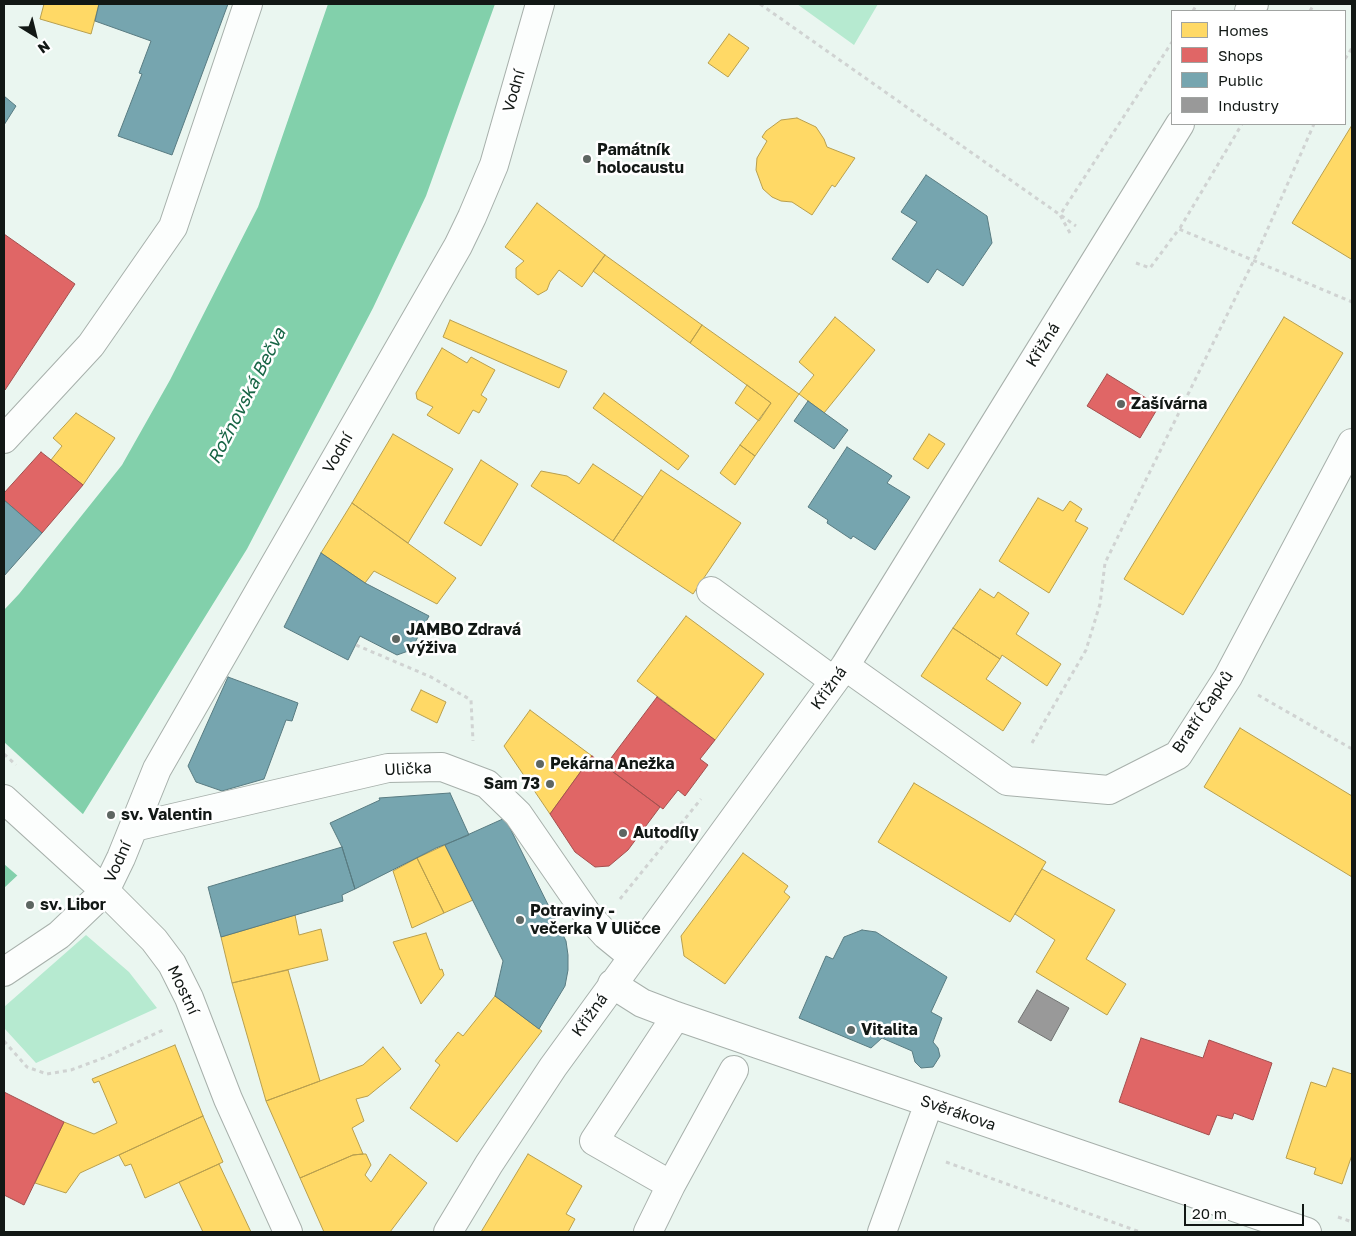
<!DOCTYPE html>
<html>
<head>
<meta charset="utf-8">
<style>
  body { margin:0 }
  #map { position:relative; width:1356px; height:1236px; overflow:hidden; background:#eaf6f0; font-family:"Golos Text",sans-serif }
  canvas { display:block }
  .frame { position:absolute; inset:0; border:5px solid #121815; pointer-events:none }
  .legend { position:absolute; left:1171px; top:10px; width:175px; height:115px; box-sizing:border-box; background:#fff; border:1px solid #a0a3a1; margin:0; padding:6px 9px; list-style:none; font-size:15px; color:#121815 }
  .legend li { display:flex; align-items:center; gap:10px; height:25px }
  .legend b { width:25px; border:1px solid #a0a3a1 }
  .north { position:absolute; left:10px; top:10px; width:50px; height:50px; -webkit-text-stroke:4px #fff; paint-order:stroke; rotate:144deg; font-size:14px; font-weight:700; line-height:20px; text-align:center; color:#121815 }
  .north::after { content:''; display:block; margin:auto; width:18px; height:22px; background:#121815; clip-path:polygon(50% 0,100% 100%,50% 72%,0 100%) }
  .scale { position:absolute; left:1184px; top:1204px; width:120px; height:22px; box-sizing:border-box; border:2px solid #121815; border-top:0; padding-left:6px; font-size:15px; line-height:18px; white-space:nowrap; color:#121815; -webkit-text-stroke:4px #fff; paint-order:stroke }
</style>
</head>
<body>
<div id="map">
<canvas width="1356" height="1236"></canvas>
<div class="frame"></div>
<ul class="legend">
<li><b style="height:14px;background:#ffd966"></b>Homes</li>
<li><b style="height:14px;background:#e06666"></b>Shops</li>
<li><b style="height:14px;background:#76a5af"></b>Public</li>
<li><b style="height:14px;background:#999"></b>Industry</li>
</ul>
<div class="north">N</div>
<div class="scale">20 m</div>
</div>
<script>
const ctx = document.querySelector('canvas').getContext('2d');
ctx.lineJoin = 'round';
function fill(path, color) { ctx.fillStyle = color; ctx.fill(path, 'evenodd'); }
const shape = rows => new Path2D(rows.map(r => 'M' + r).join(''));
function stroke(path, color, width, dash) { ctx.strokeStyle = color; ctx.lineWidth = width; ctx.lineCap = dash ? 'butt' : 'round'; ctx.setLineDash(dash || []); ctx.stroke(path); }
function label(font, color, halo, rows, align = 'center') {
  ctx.font = font + ' "Golos Text",sans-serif'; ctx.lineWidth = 5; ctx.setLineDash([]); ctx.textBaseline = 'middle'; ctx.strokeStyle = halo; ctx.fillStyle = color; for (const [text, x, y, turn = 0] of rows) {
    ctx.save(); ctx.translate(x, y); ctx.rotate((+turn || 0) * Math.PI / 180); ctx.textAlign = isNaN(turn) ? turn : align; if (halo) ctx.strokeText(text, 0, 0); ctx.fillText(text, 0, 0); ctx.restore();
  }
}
fill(shape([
  [797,4,878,4,854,45],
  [86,935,129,972,157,1008,36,1063,4,1028,4,1007]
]), '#b6ead0');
fill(shape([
  [328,4,495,4,426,196,373,308,247,549,83,814,4,888,4,610,19,594,122,465,170,380,258,207]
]), '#82d0ab');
fill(shape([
  [4,742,85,816,19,877,4,864]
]), '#eaf6f0');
const homes = shape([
  [44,4,99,4,91,34,40,19,44,4],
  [729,34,749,48,728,77,708,63,729,34],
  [797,118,816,127,824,139,827,147,855,158,835,187,832,185,812,215,792,202,781,201,772,197,763,189,756,170,757,158,767,141,762,137,766,131,781,120,797,118],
  [1352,125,1352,258,1351,259,1292,223,1352,125],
  [537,203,605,255,582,287,559,270,550,282,547,290,538,295,516,278,516,268,524,261,505,247,537,203],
  [605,255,702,325,690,343,593,271,605,255],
  [835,317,875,350,824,413,799,394,814,375,799,362,835,317],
  [1284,317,1343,353,1183,615,1124,579,1284,317],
  [450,320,567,371,559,388,443,337,450,320],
  [702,325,799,394,755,456,740,445,771,403,690,343,702,325],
  [442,348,467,363,471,357,495,370,481,395,487,399,479,413,473,410,459,434,427,415,433,407,417,399,416,393,442,348],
  [747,385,771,403,759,421,735,403,747,385],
  [604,393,689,456,678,470,593,408,604,393],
  [76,413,115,438,83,485,51,460,62,446,53,438,76,413],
  [393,434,453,469,408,543,352,503,393,434],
  [929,434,945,444,928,469,913,459,929,434],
  [740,445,755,456,735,485,720,473,740,445],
  [481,460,518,484,481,546,444,523,481,460],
  [593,464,643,497,613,541,531,486,541,471,567,476,579,484,593,464],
  [661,470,741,523,693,594,613,541,661,470],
  [1038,498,1063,511,1070,501,1082,509,1075,521,1088,528,1049,593,999,561,1038,498],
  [352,503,456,578,437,604,374,571,365,583,321,553,352,503],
  [980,589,994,598,998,592,1029,613,1016,634,1061,664,1047,686,1002,655,1000,659,953,628,980,589],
  [686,616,764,674,715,740,637,681,686,616],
  [953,628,1000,659,986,679,1021,703,1003,731,921,676,953,628],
  [421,690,446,702,437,723,411,710,421,690],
  [530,710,592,756,550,814,504,746,530,710],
  [1240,728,1352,796,1352,877,1204,787,1240,728],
  [914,783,1046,862,1010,922,878,842,914,783],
  [445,845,473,900,444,913,417,858,445,845],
  [743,853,788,886,784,892,790,897,725,984,684,956,681,936,743,853],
  [417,858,444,913,412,928,393,871,417,858],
  [1042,869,1115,910,1086,959,1126,984,1107,1015,1036,972,1055,940,1015,914,1042,869],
  [295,915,299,935,321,929,328,960,232,983,221,937,295,915],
  [426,933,440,970,442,969,444,975,421,1004,393,942,426,933],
  [288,970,320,1081,266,1101,232,983,288,970],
  [495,996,542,1031,457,1142,410,1108,440,1065,435,1061,458,1032,463,1036,495,996],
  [175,1045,203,1116,80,1173,66,1193,35,1183,64,1122,94,1134,117,1123,99,1081,94,1083,92,1079,175,1045],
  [383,1047,401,1069,368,1096,356,1099,364,1121,352,1128,363,1154,353,1155,300,1178,266,1101,363,1065,383,1047],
  [1333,1068,1352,1074,1352,1155,1342,1184,1314,1174,1316,1168,1286,1158,1311,1082,1326,1087,1333,1068],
  [203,1116,223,1162,145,1198,131,1164,125,1166,119,1155,203,1116],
  [363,1154,366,1154,371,1165,365,1175,371,1182,390,1154,427,1183,390,1232,324,1232,300,1178,353,1155,363,1154],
  [528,1154,582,1186,566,1214,575,1219,568,1232,481,1232,528,1154],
  [219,1164,251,1232,203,1232,179,1182,219,1164]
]);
fill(homes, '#ffd966');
stroke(homes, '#b89f4e', 1);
const shops = shape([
  [4,234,75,284,5,390,4,389,4,234],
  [1107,374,1159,406,1140,438,1087,406,1107,374],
  [41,452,83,485,42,533,4,500,4,493,41,452],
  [657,697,715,740,700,759,708,765,685,796,678,790,663,809,605,766,657,697],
  [592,756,660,807,628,850,609,866,595,867,575,852,550,814,592,756],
  [1141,1038,1203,1058,1209,1040,1272,1063,1253,1120,1234,1113,1232,1119,1217,1115,1209,1135,1119,1102,1141,1038],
  [4,1092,64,1122,24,1205,4,1195,4,1092]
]);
fill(shops, '#e06666');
stroke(shops, '#a24f4e', 1);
const public = shape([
  [99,4,228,4,172,155,118,136,142,74,139,73,151,41,95,21,99,4],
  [4,96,16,106,4,125,4,96],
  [926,175,987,216,992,243,963,286,937,269,928,283,892,259,917,222,901,212,926,175],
  [808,401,848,430,834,449,794,421,808,401],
  [847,447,892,476,887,483,910,497,875,550,853,536,851,539,827,523,828,520,808,507,847,447],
  [4,500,42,533,4,576,4,500],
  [321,553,365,583,429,616,411,650,397,655,360,636,348,660,284,627,321,553],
  [228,677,298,703,292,721,286,720,264,779,222,791,196,782,188,766,228,677],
  [450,793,469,835,436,848,355,889,342,847,330,823,380,800,379,798,450,793],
  [505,818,566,941,568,955,568,970,565,986,539,1029,495,996,503,961,445,845,505,818],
  [342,847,355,889,342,895,343,901,221,937,208,887,342,847],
  [862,930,876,932,947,977,931,1012,942,1018,933,1042,938,1048,940,1056,933,1067,921,1068,915,1062,912,1051,882,1038,871,1048,799,1018,826,956,833,959,844,937,862,930]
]);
fill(public, '#76a5af');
stroke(public, '#587b81', 1);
const industry = shape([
  [1037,990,1069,1008,1051,1041,1018,1022,1037,990]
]);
fill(industry, '#999');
stroke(industry, '#707271', 1);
const minor = shape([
  [1249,11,1254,4],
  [4,439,91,345,173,227,248,4],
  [711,591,834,681],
  [845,666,1007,781,1109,790,1178,755,1228,677,1352,443],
  [4,799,105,891,154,940,172,964,189,998,228,1099,288,1232],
  [134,827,388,768,442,767,487,784,518,814,587,914,606,935,633,957],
  [4,972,59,935,105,891,121,858,157,769,458,246,472,217,494,165,540,4],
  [612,984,642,1003,676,1016,1307,1232],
  [676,1016,594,1141,671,1185,734,1070],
  [448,1232,489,1164,553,1067,845,666,1180,124],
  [648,1232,671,1185],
  [882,1232,929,1103]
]);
stroke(minor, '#a7b0ab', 30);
stroke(shape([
  [760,4,1076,226],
  [1193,11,1197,4],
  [1310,11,1314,4],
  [1345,59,1352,48],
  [1180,228,1242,124],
  [1070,233,1060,215,1172,42],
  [1136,263,1150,268,1179,229,1352,302],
  [356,645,431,677,471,700,473,741],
  [1258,695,1352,749],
  [1032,743,1086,650,1100,604,1105,563,1254,260,1314,124],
  [4,754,16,765],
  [620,899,701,799],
  [4,1041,27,1067,47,1074,71,1070,106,1057,163,1030],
  [946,1162,1140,1232],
  [1338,1217,1352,1222]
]), '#d0d3d2', 3, [4, 4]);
stroke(minor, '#fcfefd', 28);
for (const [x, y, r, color] of [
  [587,159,5,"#5e6662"],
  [1121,404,5,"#5e6662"],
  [396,639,5,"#5e6662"],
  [540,764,5,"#5e6662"],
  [550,784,5,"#5e6662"],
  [111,815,5,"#5e6662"],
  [623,833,5,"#5e6662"],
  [30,905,5,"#5e6662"],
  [520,920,5,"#5e6662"],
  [851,1030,5,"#5e6662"]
]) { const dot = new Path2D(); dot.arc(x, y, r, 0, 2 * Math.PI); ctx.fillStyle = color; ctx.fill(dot); stroke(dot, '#fff', 2); }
label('16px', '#121815', '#fff', [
  ["Vodní",514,91,-74],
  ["Křižná",1043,345,-58],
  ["Vodní",338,453,-60],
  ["Křižná",829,688,-54],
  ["Bratří Čapků",1203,712,-56],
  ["Ulička",408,769,-3],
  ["Vodní",118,862,-66],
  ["Mostní",183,990,65],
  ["Křižná",590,1015,-54],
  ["Svěrákova",958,1113,19]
]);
label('bold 16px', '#121815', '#fff', [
  ["Památník",597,150],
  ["holocaustu",597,168],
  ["Zašívárna",1131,404],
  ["JAMBO Zdravá",406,630],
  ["výživa",406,648],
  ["Pekárna Anežka",550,764],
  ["Sam 73",540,784,"right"],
  ["sv. Valentin",121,815],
  ["Autodíly",633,833],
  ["sv. Libor",40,905],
  ["Potraviny -",530,911],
  ["večerka V Uličce",530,929],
  ["Vitalita",861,1030]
], 'left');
label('italic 18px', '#176545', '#fff', [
  ["Rožnovská Bečva",247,396,-63]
]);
</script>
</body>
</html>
